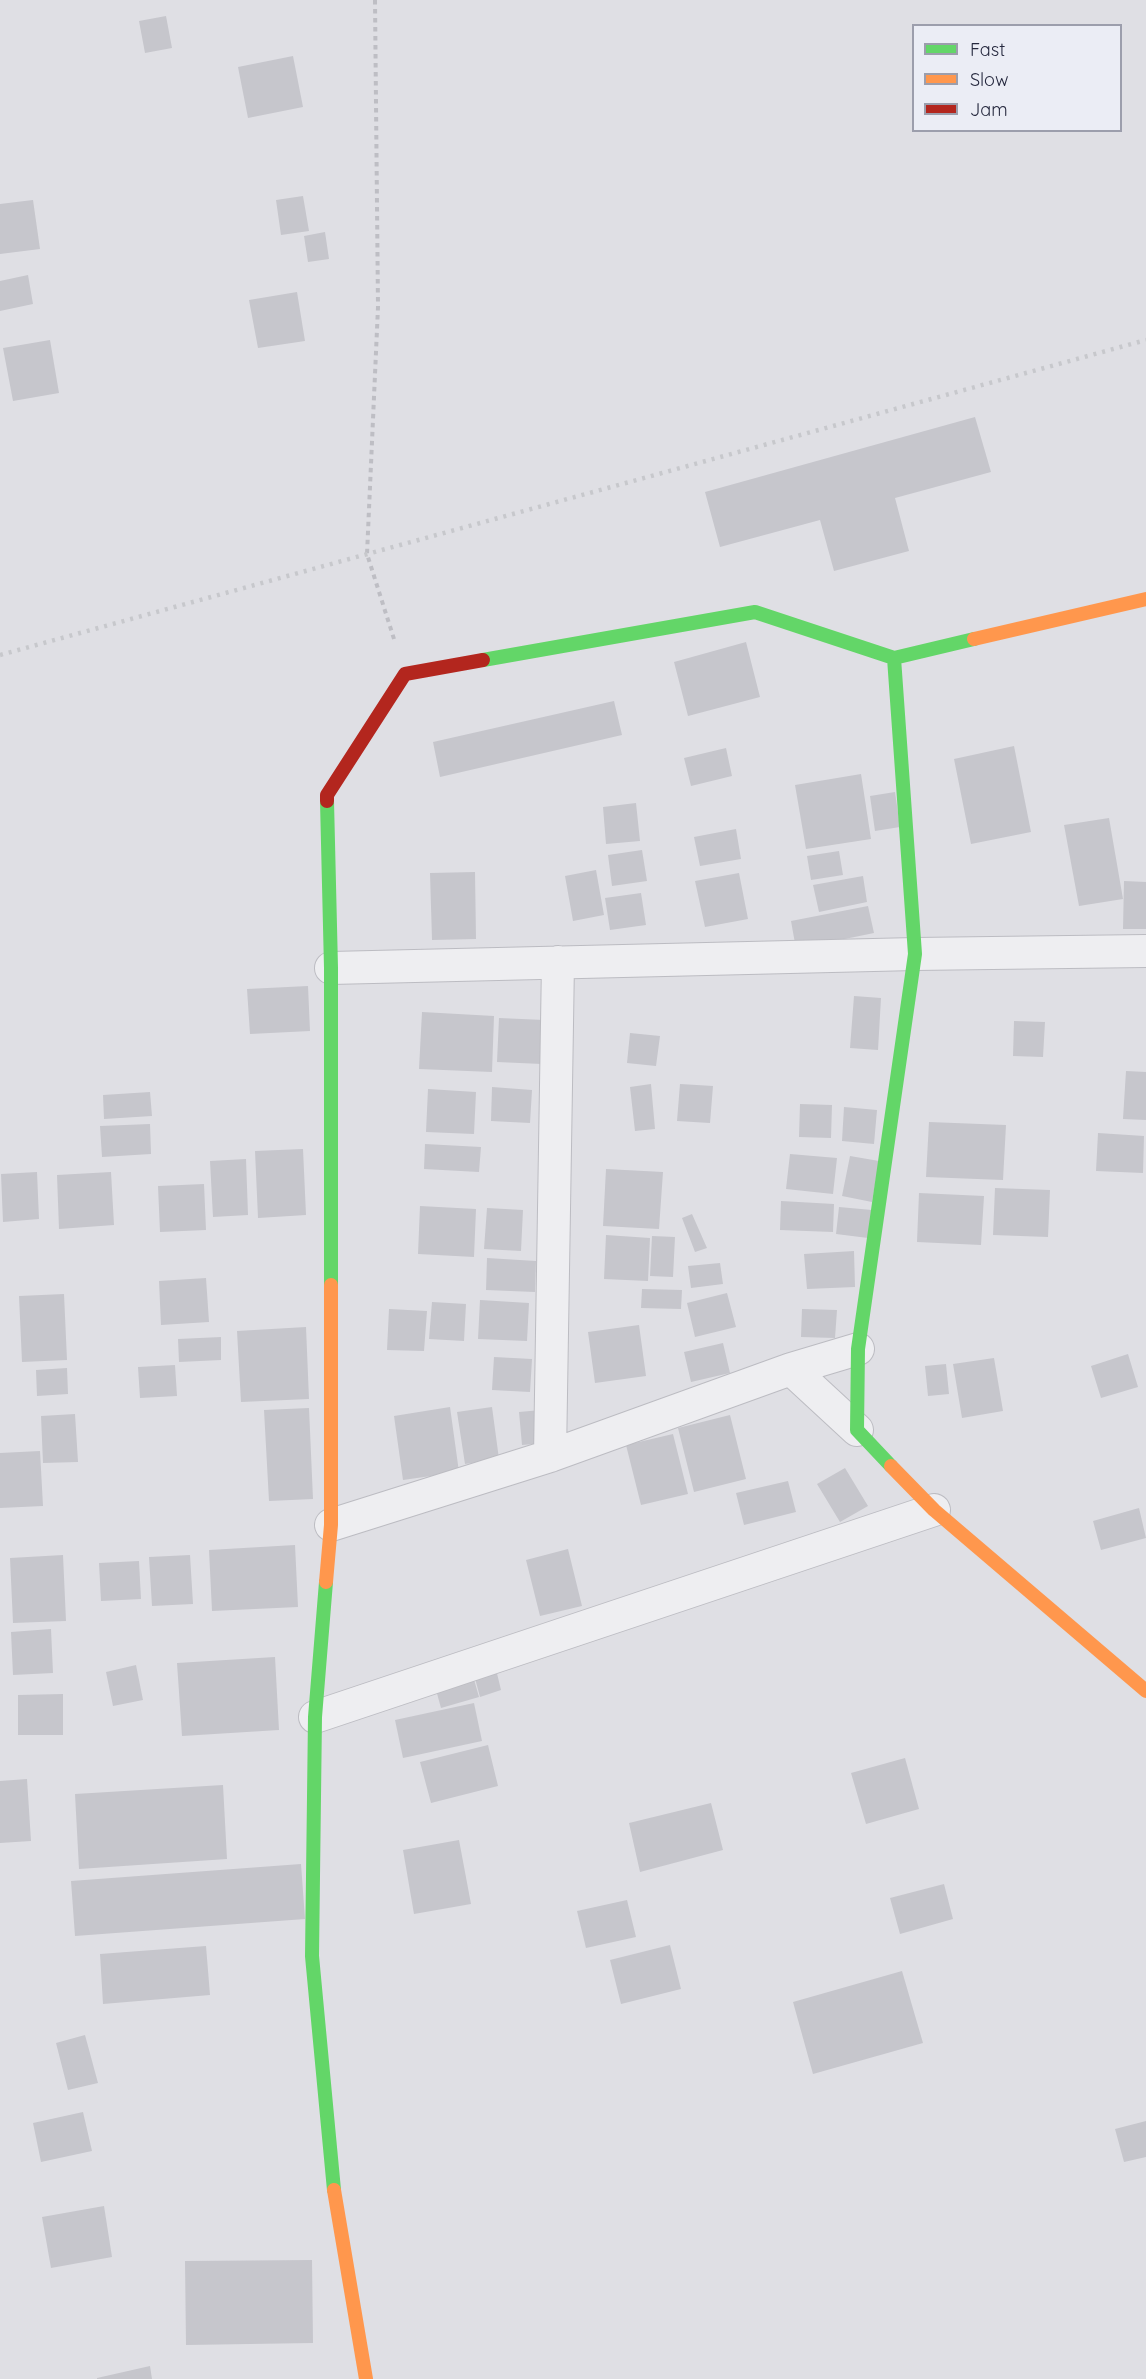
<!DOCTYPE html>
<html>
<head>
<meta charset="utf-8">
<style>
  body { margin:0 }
  #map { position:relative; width:1146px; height:2379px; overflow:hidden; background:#dfdfe4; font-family:Quicksand,sans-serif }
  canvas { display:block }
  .legend { position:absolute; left:912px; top:24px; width:210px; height:108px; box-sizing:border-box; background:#ebedf5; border:2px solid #9c9eac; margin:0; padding:8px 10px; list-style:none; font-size:18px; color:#25283e }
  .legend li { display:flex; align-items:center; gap:12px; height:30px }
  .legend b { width:30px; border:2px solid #9c9eac }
</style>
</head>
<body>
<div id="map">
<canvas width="1146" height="2379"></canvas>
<ul class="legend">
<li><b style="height:8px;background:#63d668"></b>Fast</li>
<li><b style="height:8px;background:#ff974d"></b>Slow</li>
<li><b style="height:8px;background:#b3261e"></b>Jam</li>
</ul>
</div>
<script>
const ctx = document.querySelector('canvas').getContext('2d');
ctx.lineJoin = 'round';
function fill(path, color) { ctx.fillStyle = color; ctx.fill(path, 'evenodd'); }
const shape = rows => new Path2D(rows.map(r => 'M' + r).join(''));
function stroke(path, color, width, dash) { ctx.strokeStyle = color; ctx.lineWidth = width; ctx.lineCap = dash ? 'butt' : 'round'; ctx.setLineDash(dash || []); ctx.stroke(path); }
fill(shape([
  [166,16,172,48,145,53,139,21],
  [293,56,303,107,248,118,238,67],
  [303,196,309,231,281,235,276,200],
  [33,200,40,249,0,254,0,204],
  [325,232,329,259,308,262,304,236],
  [28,275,33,304,0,311,0,281],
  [297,292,305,341,258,348,249,300],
  [50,340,59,393,13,401,3,348],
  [975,417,991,472,895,498,909,551,834,571,820,520,720,547,705,492],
  [746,642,760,697,688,716,674,662],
  [614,701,622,735,440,777,433,742],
  [1014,746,1031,832,971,844,954,759],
  [726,748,732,776,691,786,684,758],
  [861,774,871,839,806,849,795,785],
  [895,792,900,827,875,831,870,796],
  [636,803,640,841,606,844,603,807],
  [1109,818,1123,899,1079,906,1064,825],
  [736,829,741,859,700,866,694,837],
  [642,850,647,881,612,886,608,855],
  [839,851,843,875,811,880,807,856],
  [596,870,604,915,573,921,565,876],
  [475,872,476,939,432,940,430,873],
  [739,873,748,919,705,927,695,881],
  [863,876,867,902,819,912,813,885],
  [1124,881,1146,882,1146,929,1123,929],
  [641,893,646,925,610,930,605,898],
  [868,906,874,933,796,949,791,921],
  [308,986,310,1031,250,1034,247,989],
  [854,996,881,998,878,1050,850,1048],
  [422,1012,494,1016,492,1072,419,1069],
  [499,1018,544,1020,542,1064,497,1062],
  [1014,1021,1045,1022,1043,1057,1013,1056],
  [630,1033,660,1036,656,1066,627,1063],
  [1126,1071,1146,1072,1146,1120,1123,1119],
  [651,1084,655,1129,635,1131,630,1087],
  [680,1084,713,1086,710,1123,677,1121],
  [492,1087,532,1090,530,1123,491,1121],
  [428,1089,476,1092,474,1134,426,1132],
  [150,1092,152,1116,104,1119,103,1095],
  [800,1104,832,1105,831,1138,799,1137],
  [844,1107,877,1110,874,1144,842,1141],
  [929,1122,1006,1125,1003,1180,926,1177],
  [150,1124,151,1154,102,1157,100,1126],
  [1098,1133,1144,1136,1143,1173,1096,1171],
  [425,1144,481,1147,479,1172,424,1169],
  [303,1149,306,1215,258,1218,255,1151],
  [790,1154,837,1158,833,1194,786,1189],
  [850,1156,879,1161,872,1202,842,1196],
  [246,1159,248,1215,213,1217,210,1161],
  [606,1169,663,1172,659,1229,603,1226],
  [37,1172,39,1219,3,1222,1,1174],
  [111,1172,114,1225,59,1229,57,1175],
  [204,1184,206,1230,160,1232,158,1186],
  [995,1188,1050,1190,1048,1237,993,1235],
  [919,1193,984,1196,981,1245,917,1242],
  [781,1201,834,1204,833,1232,780,1230],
  [420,1206,476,1209,474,1257,418,1254],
  [839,1207,872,1210,868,1238,836,1234],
  [487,1208,523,1210,521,1251,484,1249],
  [692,1214,707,1248,695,1252,682,1218],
  [606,1235,650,1238,648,1281,604,1279],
  [652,1236,675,1237,673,1277,650,1276],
  [854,1251,855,1287,807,1289,804,1254],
  [487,1258,536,1261,535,1292,486,1290],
  [720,1263,723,1284,691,1288,688,1266],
  [206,1278,209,1322,161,1325,159,1281],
  [642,1289,682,1290,681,1309,641,1308],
  [727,1293,736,1327,695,1337,687,1303],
  [64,1294,67,1360,22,1362,19,1296],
  [480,1300,529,1303,527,1341,478,1339],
  [432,1302,466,1304,464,1341,429,1339],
  [389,1309,427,1311,424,1351,387,1350],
  [802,1309,837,1310,835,1338,801,1337],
  [639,1325,646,1376,595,1383,588,1332],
  [306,1327,309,1399,241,1402,237,1331],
  [221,1337,221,1360,179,1362,178,1339],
  [723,1343,730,1373,691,1382,684,1352],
  [1128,1354,1138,1387,1101,1398,1091,1366],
  [494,1357,532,1359,530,1392,492,1390],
  [994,1358,1003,1411,962,1418,953,1364],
  [946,1364,949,1394,928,1396,925,1366],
  [175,1365,177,1396,140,1398,138,1367],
  [67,1368,68,1394,37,1396,36,1370],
  [450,1407,459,1472,403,1480,394,1416],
  [492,1407,499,1459,465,1464,457,1412],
  [309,1408,313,1499,269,1501,264,1410],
  [541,1410,545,1443,522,1445,519,1412],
  [75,1414,78,1462,43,1463,41,1416],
  [730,1415,746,1479,694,1492,678,1428],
  [673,1434,688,1494,641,1505,626,1445],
  [40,1451,43,1506,0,1508,0,1453],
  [845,1468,868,1506,840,1522,817,1484],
  [788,1481,796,1512,744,1525,736,1493],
  [1139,1508,1146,1538,1101,1550,1093,1521],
  [295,1545,298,1607,212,1611,209,1550],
  [568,1549,582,1606,540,1616,526,1560],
  [63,1555,66,1621,13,1623,10,1558],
  [190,1555,193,1604,152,1606,149,1557],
  [139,1561,141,1599,101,1601,99,1563],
  [51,1629,53,1673,13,1675,11,1632],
  [275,1657,279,1730,182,1736,177,1663],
  [494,1661,501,1690,480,1697,472,1667],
  [136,1665,143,1700,113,1706,106,1672],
  [471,1669,479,1697,441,1708,433,1679],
  [63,1694,63,1735,18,1735,18,1695],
  [474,1703,482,1741,403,1758,395,1720],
  [488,1745,498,1786,431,1803,420,1762],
  [905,1758,919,1809,866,1824,851,1773],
  [27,1779,31,1841,0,1843,0,1781],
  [223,1785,227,1859,79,1869,75,1794],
  [711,1803,723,1850,640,1872,629,1823],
  [459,1840,471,1904,414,1914,403,1850],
  [301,1864,305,1919,75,1936,71,1881],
  [944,1884,953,1919,900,1934,890,1898],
  [627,1900,636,1937,586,1948,577,1911],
  [670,1945,681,1989,621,2004,610,1960],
  [206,1946,210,1995,103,2004,100,1954],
  [902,1971,923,2043,813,2074,793,2002],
  [85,2035,98,2083,68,2090,56,2043],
  [83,2112,92,2151,41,2162,33,2123],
  [1146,2121,1146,2157,1124,2162,1115,2129],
  [104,2206,112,2257,51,2268,42,2217],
  [312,2260,313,2343,186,2345,185,2261],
  [150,2366,152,2379,97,2379,97,2378]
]), '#c6c6cc');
const street = shape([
  [331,968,915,954,1146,951],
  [791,1369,857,1430],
  [550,1456,558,962],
  [331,1525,550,1456,791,1369,858,1349],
  [315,1717,934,1510]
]);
stroke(street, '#bcbcc2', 34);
stroke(shape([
  [375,0,378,307,367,554,394,639]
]), '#bebec4', 4, [4.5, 4.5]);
stroke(street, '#eeeef1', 32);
stroke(shape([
  [483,660,755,612,894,658,974,639],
  [327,801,331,968,331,1285],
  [891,1466,857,1430,858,1349,915,954,894,658],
  [326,1582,315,1717,312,1956,334,2190]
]), '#63d668', 14);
stroke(shape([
  [974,639,1146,599],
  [891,1466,934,1510,1146,1691],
  [326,1582,331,1525,331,1285],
  [334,2190,366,2379]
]), '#ff974d', 14);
stroke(shape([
  [327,801,327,795,405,674,483,660]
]), '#b3261e', 14);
stroke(shape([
  [0,655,1146,340]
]), '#c7c8cc', 4.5, [3, 6]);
</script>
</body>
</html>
